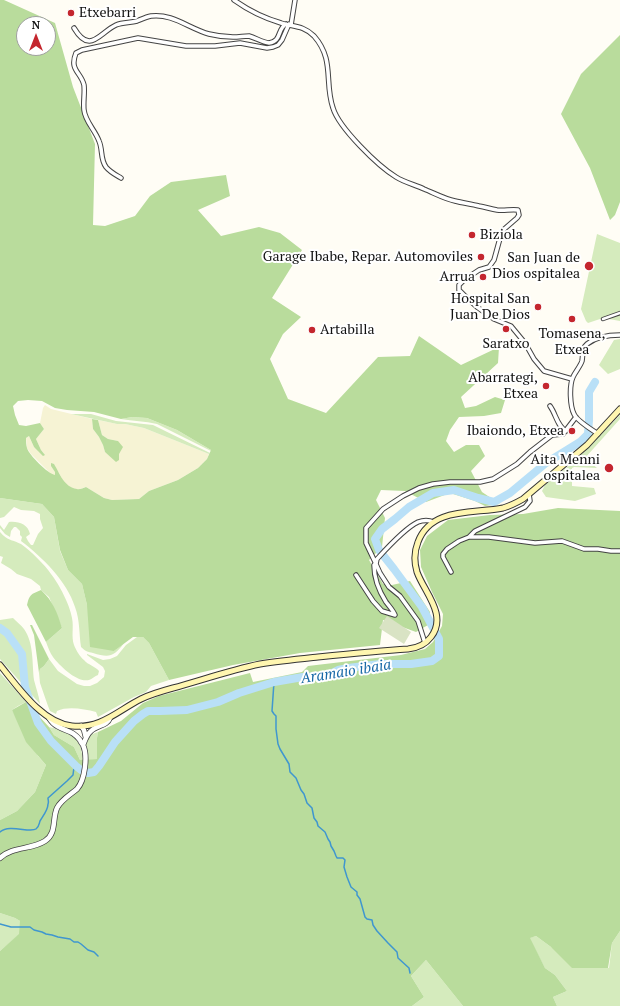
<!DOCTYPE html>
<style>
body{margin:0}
#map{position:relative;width:620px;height:1006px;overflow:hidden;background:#fffdf5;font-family:"PT Serif",serif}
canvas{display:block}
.north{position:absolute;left:16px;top:16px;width:40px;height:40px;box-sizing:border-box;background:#fff;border:1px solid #a0a0a0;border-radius:50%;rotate:0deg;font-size:11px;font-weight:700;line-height:16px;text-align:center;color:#111}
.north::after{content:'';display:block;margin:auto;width:14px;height:18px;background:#c4262e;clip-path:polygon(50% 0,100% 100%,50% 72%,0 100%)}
</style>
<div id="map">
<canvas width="620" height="1006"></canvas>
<div class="north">N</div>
</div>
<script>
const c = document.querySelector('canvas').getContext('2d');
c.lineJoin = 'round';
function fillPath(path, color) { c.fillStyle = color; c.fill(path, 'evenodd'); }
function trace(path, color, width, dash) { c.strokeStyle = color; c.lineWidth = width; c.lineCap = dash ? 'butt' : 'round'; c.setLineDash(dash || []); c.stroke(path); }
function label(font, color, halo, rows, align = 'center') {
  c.font = font + ' "PT Serif",serif'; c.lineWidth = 4; c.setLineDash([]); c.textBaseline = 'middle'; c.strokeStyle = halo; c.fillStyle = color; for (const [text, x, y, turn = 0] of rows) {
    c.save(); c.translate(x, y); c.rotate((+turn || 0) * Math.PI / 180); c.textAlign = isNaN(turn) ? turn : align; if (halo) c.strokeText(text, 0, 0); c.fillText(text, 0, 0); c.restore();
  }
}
fillPath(new Path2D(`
 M45,405L51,409L92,419L93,429L99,437L103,445L105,452L119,460L118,441L108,439L102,435L98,420L117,424H125L144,428L209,454L207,459L198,468L178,480L149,491L139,499L112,500L104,498L86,487L77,490L68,486L63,481L59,473L51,466L55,471V476L52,475L31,454L27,448L26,438L29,436L34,447L45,455L41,450L36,439L44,429L40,423L43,408Z`), '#f6f3d4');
fillPath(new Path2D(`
 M597,234L620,243V321L603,318L588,323L586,321L581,309Z
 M620,339V369L608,374L599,365L614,340Z
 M71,414H91L116,421L153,425L210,453L209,454L144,428L125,424H117Z
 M620,415V419L585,458L597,468L574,467L572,468V486L594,488L596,494L575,501L546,497L542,491L545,485L576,460Z
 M132,417L147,418L177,430L211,450V451L157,424C145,421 133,421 121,419Z
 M0,498L42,504L54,517L60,551L68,570L82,584L87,605L114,651L124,643C114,657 109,658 93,653C88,652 85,651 81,647C79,634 80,620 75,607C67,581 42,557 21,541L22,537L20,535V531L16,527H14L11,531L10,537L5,534L0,528V525L4,530L9,522C18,521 28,524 30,534L26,537L28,541L31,545H33L38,534L43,528L40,519V514L34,511L21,510L14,507L4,517L0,518Z
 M0,532C8,541 11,539 21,544C30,550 45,565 51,574C59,584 70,605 72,618C74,627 71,636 74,645C76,650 80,657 84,660C88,665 95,666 99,671L98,675C95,676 92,679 89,680C77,683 60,666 53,657C50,653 48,647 46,642L62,628L49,597L41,590L40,586L31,579L17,574L11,569L1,563L3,557L0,556Z
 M13,618C16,621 21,625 24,629C34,643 32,663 34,680C36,688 39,696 40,704L0,659V620Z
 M137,637H143L149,643L169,680L151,686L146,692L134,697L98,717L96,712C84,709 68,706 57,711L56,714L50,711L48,706L40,683L39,673L40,669L44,666L49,659L58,671L77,684L84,686H90L97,683L104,677L105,671L103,667L87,655V654L103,660L110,659L117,656L126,645Z
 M0,673L26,702L18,706L12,710L38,756L46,765L35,792L17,811L0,820Z
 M49,727C72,733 80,734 83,760H80L74,747L54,735Z
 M98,732L97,738V759L87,760C85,745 81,737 98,732Z
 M0,913L15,918L20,921V934L0,951Z
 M620,931V1006H557L553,997L567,991L555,975L545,968L529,938L536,936L551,947L609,968L612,943Z
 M426,960L463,1006H412L424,997L411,976Z`), '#d5ebbd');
fillPath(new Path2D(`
 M0,0H4L55,23L73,87L95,144L93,225L105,226L135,216L150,196L171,182L226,175L230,196L198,210L221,236L259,227L280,233L302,250L272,298L301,317L283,334L270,359L288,399L326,413L378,357L410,356L419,336L461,365L499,347L498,363L461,397L465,408L476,406L495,397L505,400L501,413L484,416L459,417L450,430L446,441L454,452L466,445H479L485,456L471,471L482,492L500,504L485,506L475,501L450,493L426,502L405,491L381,490L376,500L385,518L382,547L369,560L383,584L392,585L410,581L430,612L428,625L416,632L383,620L380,645L300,653L233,665L169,680L149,643L143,637H133L114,651L90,647L87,605L82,584L68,570L60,550L54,517L42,504L0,498ZM24,24H48V48H24ZM28,400L42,401L55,408L67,410L94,412L121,419L132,417L147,418L177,430L211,450L207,459L198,468L178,480L149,491L139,499L112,500L104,498L86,487C83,488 79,490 77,489C64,487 60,474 54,464L51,463V466L55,472V475C48,474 29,455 27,448C26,445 26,441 26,438L29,436L34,447L43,456L45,455L41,450L36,439L44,429L40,423L26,426L19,425L15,415L13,406L18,401Z
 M620,35V202L615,215L610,220L590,168L561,114L581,74Z
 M92,419L98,420L102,435L108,439L118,441L123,447L119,454V460L116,462L105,452L103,445L99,437L93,429Z
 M558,508L620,511V931L612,943L608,968H572L551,947L536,936L530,938L545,968L555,975L567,991L553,997L557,1006H463L426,960L411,976L424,997L412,1006H0V951L19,934L20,921L15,918L0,913V820L17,811L35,792L46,765L26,742L12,710L26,702L49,727L54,735L74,747L80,760L97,759V738L98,732L121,721L143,703L159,696L250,673L253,682L302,672L308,666L401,655L425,649L433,642L442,626L443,614L432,592L421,567L420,550L427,536L448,520L490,515L523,514Z
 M41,590C53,601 57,612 62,628L46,642L27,605C29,595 31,594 41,590Z
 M30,625H32L49,659L44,666L40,669L39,673L34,635Z`), '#b9dc9c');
fillPath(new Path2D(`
 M387,616L411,632L404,644L379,628Z`), '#d9e3c4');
trace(new Path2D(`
 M274,682L272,711L274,714L276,716V729L278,744L280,749L289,764L290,772L296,778L301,790L304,794L307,803L312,808L314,818L317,822L318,826L325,832L328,839L330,842L331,846L334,851L336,856L337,858H343L345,860L344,867L347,877L351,887L357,892V895L360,899L365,917L367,919L372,920L373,925L377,931L388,943L397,952L398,958L409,968L410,973
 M0,832C9,824 30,833 36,829C39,827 39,824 40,821C43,816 48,810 48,804C49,802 48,800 48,798L67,781L73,775L74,767L76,766
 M0,924L11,927H30L34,930L42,932L46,934L52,935L58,937L70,939L74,942H78L81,944L88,950L94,952L98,956`), '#3f96cf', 1.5);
trace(new Path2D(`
 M0,628L7,633L22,654L25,687L38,723L51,741L76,766L81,770L88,773L94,772L99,766L115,742L134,721L143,714L148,711H160L187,710L218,702L239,693L274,682L303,677L326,676L338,670L348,668L380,664H411L432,661L439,656V639L422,607L394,569L379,550L375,539L382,529L395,519L409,507L433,493L454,490L478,498L494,502L510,493L546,463L580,442L588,434L589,420V392L595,382`), '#b9e0f7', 8);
const pedestrian = new Path2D(`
 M603,319L620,313`);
const minor = new Path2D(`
 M234,0C248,10 264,18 281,23C293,27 303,25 314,36C335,60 324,82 333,108C339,128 378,166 396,177C404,182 415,185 424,189C434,193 445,199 455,201C463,203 471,204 479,206C485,207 491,209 497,210C504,211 511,209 518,210L519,215L517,218L502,231L494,260L489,267L479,270L464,280L459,285V290L468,299L477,307L494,319L511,326L525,343L534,359L544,371L572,379
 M291,25L295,0
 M74,28C90,55 99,33 116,25C123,22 130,23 137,21C142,19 146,17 151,16C172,13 190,29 209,34C217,36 226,37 233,37C239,37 244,36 249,36C256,38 262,42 269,43C282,41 277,29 286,24
 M121,178C116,175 110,172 106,167C100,159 103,150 99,141C95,130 85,121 84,110C83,102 85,93 84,85C81,72 69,70 76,53L82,50L138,38L186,46H215L240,43L267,48L273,47L278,45L282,40L289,24
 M550,406C556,414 557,426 566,431
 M598,434C591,429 577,421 574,414C570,406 569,386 573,377C575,372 580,367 582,361C583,355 582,348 587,344C596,337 609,335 620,335
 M469,537L475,531L525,507L530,501L529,494
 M451,572L443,557V554L447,549L459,541L469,537H489L535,543L562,541L584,549H598L611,551H620
 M356,575L373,601L382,611L395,615C393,610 389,606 386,602C379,591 374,577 374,565L375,564H376L366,543V528L383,509L403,496L419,488L433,484L450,482H480L493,479L517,464L530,452L552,435L563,434L576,417
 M425,643L418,621L400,596L389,587L380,573L376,564L377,559C387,548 405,528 418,522C423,520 429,520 434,522`);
const tertiary = new Path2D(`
 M81,726L84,730L86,738
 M83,745C85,740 87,734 91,731C97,725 107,726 110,718
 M0,858C13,846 31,850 45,841C57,833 52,819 57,808C61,800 70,795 77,789C85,780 88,756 83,745C83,745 80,741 80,740C72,730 67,732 57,726C53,724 51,721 49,718`);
const secondary = new Path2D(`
 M0,665C18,687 42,723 72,726C101,729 117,711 141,699C151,694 162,691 173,688C202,680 231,670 260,664C279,661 299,659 318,657C348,654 378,651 408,649C418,648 425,645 431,637C448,615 424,592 417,572C414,562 414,552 418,542C431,507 473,514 503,508C510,506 516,503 523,499L587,445L620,409`);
trace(pedestrian, '#444', 4.5);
trace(minor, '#444', 5.5);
trace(tertiary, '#444', 6);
trace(secondary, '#333', 7);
trace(pedestrian, '#fff', 2.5);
trace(minor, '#fff', 3.5);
trace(tertiary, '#fff', 4.5);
trace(secondary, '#fff6b0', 5);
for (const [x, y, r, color] of [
 [71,13,4,"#c4262e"],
 [472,235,4,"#c4262e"],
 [481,257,4,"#c4262e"],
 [589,266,5,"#c4262e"],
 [483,277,4,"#c4262e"],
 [538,307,4,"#c4262e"],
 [572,319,4,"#c4262e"],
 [506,329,4,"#c4262e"],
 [312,330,4,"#c4262e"],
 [546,386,4,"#c4262e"],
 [572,431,4,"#c4262e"],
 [609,468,5,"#c4262e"]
]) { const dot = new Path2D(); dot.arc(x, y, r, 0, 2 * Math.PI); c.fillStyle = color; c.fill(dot); trace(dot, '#fff', 1.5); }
label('14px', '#111', '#fff', [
 ["Etxebarri",79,13,"left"],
 ["Biziola",480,235,"left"],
 ["Garage Ibabe, Repar. Automoviles",473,257],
 ["San Juan de",580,258],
 ["Dios ospitalea",580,274],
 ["Arrua",475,277],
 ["Hospital San",530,299],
 ["Juan De Dios",530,315],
 ["Artabilla",320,330,"left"],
 ["Tomasena,",572,334,"center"],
 ["Etxea",572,350,"center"],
 ["Saratxo",506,344,"center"],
 ["Abarrategi,",538,378],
 ["Etxea",538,394],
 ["Ibaiondo, Etxea",564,431],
 ["Aita Menni",600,460],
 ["ospitalea",600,476]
], 'right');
label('italic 15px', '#1768a6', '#fff', [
 ["Aramaio ibaia",346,672,-9]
]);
</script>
